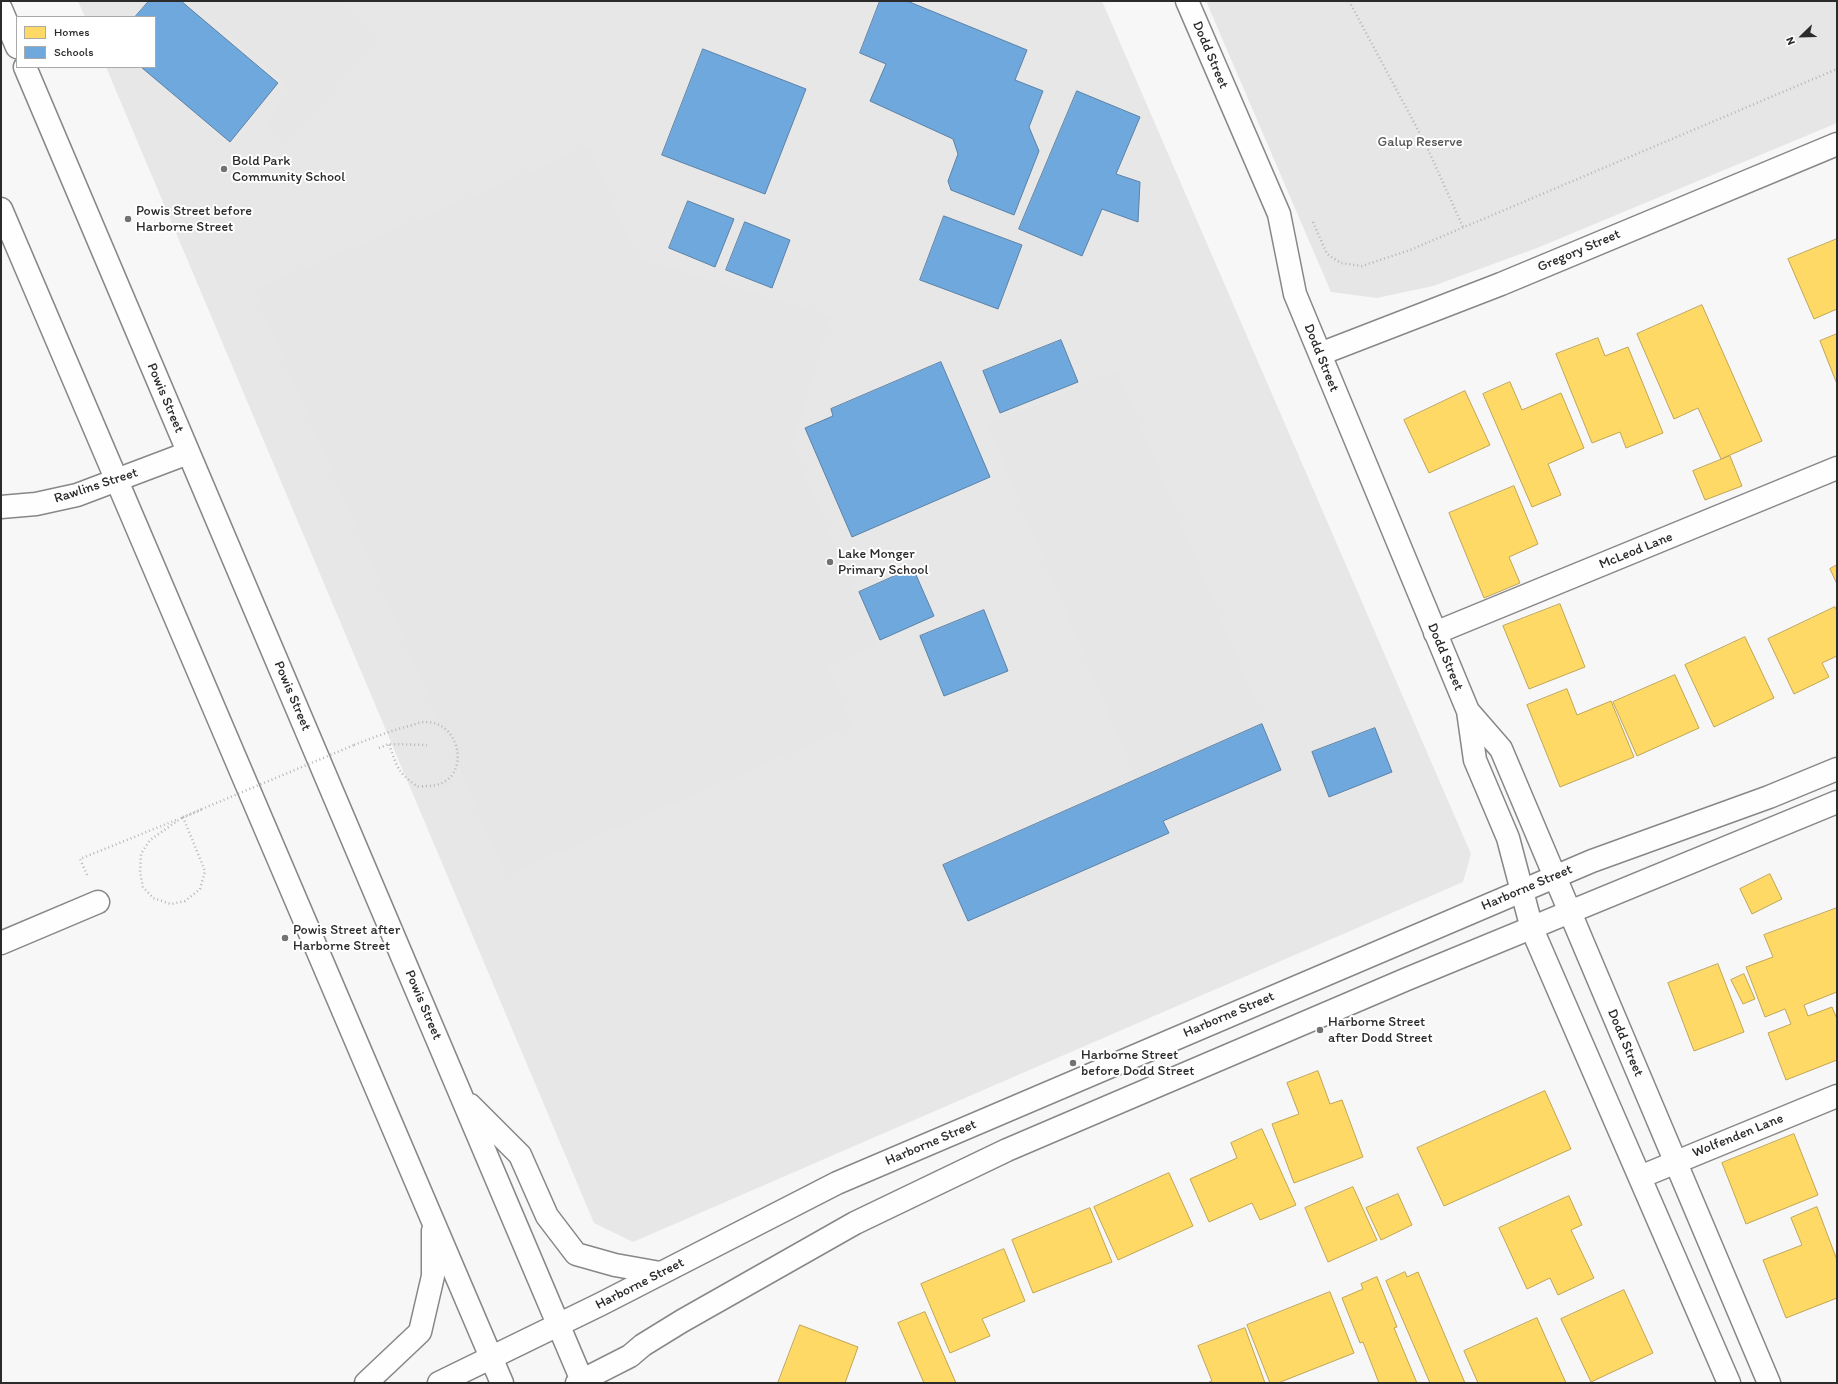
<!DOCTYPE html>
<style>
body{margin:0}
#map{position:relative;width:1838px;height:1384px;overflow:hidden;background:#f7f7f7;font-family:Itim,sans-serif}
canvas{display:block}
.frame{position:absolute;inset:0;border:2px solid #2b2b2b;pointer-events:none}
.legend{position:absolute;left:16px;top:16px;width:140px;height:52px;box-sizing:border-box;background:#fff;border:1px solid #aaa;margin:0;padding:5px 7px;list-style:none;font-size:12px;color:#2b2b2b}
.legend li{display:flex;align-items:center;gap:8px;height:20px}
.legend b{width:20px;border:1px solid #aaa}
.north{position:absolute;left:1782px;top:16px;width:40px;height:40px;-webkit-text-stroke:3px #fff;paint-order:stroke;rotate:247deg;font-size:11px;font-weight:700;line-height:16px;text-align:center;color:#2b2b2b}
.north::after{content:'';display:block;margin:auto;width:14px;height:18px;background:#2b2b2b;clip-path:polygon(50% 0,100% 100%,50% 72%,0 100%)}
</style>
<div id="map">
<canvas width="1838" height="1384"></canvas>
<div class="frame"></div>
<ul class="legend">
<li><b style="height:11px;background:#ffd966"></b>Homes</li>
<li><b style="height:11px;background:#6fa8dc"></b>Schools</li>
</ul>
<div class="north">N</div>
</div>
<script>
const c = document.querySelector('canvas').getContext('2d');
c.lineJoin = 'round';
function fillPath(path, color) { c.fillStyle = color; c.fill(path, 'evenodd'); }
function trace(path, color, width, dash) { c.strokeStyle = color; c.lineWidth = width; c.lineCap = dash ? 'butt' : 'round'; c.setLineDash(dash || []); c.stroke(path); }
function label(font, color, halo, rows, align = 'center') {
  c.font = font + ' Itim,sans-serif'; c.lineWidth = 4; c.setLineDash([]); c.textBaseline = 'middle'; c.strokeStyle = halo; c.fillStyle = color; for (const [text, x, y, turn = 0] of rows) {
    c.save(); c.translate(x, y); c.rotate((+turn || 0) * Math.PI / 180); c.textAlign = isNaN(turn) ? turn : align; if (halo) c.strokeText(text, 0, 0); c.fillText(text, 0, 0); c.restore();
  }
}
fillPath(new Path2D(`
 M78,1H1102L1471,854L1463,882L633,1242L594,1223L106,67H155V17H85Z`), '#e7e7e7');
fillPath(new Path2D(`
 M190,1H343L375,39L283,144L268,125L288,91L283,81Z
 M1206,1H1837V123L1537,248L1433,286L1377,298L1331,292Z
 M588,147L636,258L830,316L792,446L877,644L827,666L853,726L506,875L255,290Z
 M1117,371L1267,731L1139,784L988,425Z`), '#e6e6e6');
const homes = new Path2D(`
 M1837,239V309L1814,319L1788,259Z
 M1702,305L1762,441L1721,459L1698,408L1674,419L1637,334Z
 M1837,334V384L1820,341Z
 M1598,338L1605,356L1628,347L1663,433L1626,448L1620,432L1592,443L1556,354Z
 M1510,382L1522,410L1561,393L1584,448L1548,464L1561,495L1532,507L1483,394Z
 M1465,391L1490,445L1429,473L1404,420Z
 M1730,456L1742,486L1705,500L1693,471Z
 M1514,486L1538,544L1509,557L1520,583L1484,598L1449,513Z
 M1837,565V584L1830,569Z
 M1560,604L1585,667L1529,689L1503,626Z
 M1835,607L1837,611V656L1822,663L1829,677L1794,694L1768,639Z
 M1745,637L1774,698L1714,727L1685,665Z
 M1675,675L1699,728L1637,756L1613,702Z
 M1567,689L1577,715L1611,701L1634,757L1560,787L1527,705Z
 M1770,874L1782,899L1752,914L1740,889Z
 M1837,908V992L1804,1005L1808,1016L1832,1007L1837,1019V1060L1786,1080L1768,1033L1791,1024L1785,1009L1765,1017L1746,967L1773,957L1764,935Z
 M1718,964L1744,1032L1694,1051L1668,983Z
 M1744,974L1755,999L1743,1004L1731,980Z
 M1318,1071L1330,1104L1342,1100L1363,1157L1294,1183L1272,1124L1299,1114L1287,1083Z
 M1545,1091L1571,1149L1444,1206L1417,1148Z
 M1262,1129L1296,1205L1260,1220L1252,1203L1209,1222L1190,1179L1237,1158L1231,1143Z
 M1794,1134L1818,1195L1746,1224L1722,1163Z
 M1169,1173L1193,1226L1118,1260L1094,1207Z
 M1353,1187L1377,1240L1328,1262L1305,1208Z
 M1398,1194L1412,1225L1381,1240L1366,1208Z
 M1569,1196L1582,1225L1571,1230L1594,1278L1558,1295L1550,1278L1527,1289L1499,1228Z
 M1817,1207L1837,1260V1298L1786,1318L1763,1260L1802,1245L1791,1218Z
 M1090,1208L1112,1262L1033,1293L1012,1240Z
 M1004,1249L1025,1301L982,1319L990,1336L950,1353L921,1284Z
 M1405,1272L1407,1277L1418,1272L1465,1383H1430L1386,1281Z
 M1377,1277L1397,1327L1394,1328L1417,1383H1379L1363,1342L1360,1343L1342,1298L1363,1289L1361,1284Z
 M1624,1290L1653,1353L1591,1382L1561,1319Z
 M1330,1292L1354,1353L1278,1383H1270L1247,1325Z
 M925,1312L956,1383H924L898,1323Z
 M1537,1318L1566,1383H1478L1464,1351Z
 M800,1325L858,1347L845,1383H778Z
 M1245,1328L1265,1383H1207L1212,1381L1198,1346Z`);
fillPath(homes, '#ffd966');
trace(homes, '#bfa554', 1);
const schools = new Path2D(`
 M149,1H181L278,83L230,142L141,67H155V17H135Z
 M880,1H907L1027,50L1015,80L1043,91L1029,127L1039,151L1014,215L951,190L948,181L958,154L953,139L870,101L886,64L860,53Z
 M703,49L806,89L765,194L662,155Z
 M1077,91L1140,117L1116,174L1140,182L1138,222L1102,209L1082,256L1019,229Z
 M688,201L734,219L715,267L669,248Z
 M944,216L1022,245L998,309L920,280Z
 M745,222L790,240L772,288L726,270Z
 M1061,340L1078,382L1000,413L983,371Z
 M941,362L990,477L852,537L805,428L833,416L831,409Z
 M913,568L934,616L880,640L859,592Z
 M984,610L1008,671L944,696L920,636Z
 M1262,724L1281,770L1163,821L1169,833L968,921L943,865Z
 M1375,728L1392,772L1329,797L1312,752Z`);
fillPath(schools, '#6fa8dc');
trace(schools, '#5b82a7', 1);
const minor = new Path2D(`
 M1187,1L1279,214L1295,294L1468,711L1475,760L1508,838L1532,929L1729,1383
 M1320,354L1501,284L1837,144
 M1,507L36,504L77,495L188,453
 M1435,633L1837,468
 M1468,711L1501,749L1769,1383
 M1,943L98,902
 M1640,1177L1837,1096`);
const major = new Path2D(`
 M1,9L17,47
 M25,67L583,1383
 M1,209L502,1383
 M470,1105L520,1155L547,1216L576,1254L615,1265L660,1273
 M366,1383L420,1332L433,1276V1231
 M439,1383L601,1304L837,1183L1592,861L1769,797L1837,769
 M577,1383L630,1356L643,1345L682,1321L855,1223L1007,1150L1407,979L1837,802`);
trace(minor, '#878787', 25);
trace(major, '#878787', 25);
trace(new Path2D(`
 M1349,1L1426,145L1463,227
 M1313,222L1327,254L1341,263L1362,266L1410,250L1837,69
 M354,745C372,738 390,731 409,726C414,725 419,722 424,722C464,720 473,787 426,786C424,786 419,787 417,786C413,784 404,776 401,772C395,764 392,752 389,744
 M379,748L389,744L427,745
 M183,817L205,871L200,889L185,901L171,904L153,898L143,887L140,872L141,854L150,840Z
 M182,818L203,809
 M87,875L80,859L176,820`), '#b6b6b6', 2.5, [1, 3]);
trace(minor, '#fefefe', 22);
trace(major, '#fefefe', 22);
trace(new Path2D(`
 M183,817L354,745`), '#b6b6b6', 2.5, [1, 3]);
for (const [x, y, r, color] of [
 [224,169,4,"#727272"],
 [128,219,4,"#727272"],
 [830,562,4,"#727272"],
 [285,938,4,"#727272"],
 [1320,1030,4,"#727272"],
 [1073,1063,4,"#727272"]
]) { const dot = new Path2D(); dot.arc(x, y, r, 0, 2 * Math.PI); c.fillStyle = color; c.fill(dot); trace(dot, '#fff', 1.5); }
label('14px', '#2b2b2b', '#fff', [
 ["Dodd Street",1210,55,67],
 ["Gregory Street",1579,251,-23],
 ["Dodd Street",1321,358,68],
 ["Powis Street",165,398,67],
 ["Rawlins Street",96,486,-18],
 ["McLeod Lane",1636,551,-22],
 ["Dodd Street",1445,657,67],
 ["Powis Street",292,696,67],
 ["Harborne Street",1527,888,-23],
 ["Powis Street",423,1005,67],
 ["Harborne Street",1229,1015,-23],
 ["Dodd Street",1625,1043,67],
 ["Wolfenden Lane",1738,1136,-22],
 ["Harborne Street",931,1143,-23],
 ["Harborne Street",640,1284,-27]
]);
label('14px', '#565656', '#fff', [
 ["Galup Reserve",1420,142]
]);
label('14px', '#2b2b2b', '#fff', [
 ["Bold Park",232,161],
 ["Community School",232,177],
 ["Powis Street before",136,211],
 ["Harborne Street",136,227],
 ["Lake Monger",838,554],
 ["Primary School",838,570],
 ["Powis Street after",293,930],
 ["Harborne Street",293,946],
 ["Harborne Street",1328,1022],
 ["after Dodd Street",1328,1038],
 ["Harborne Street",1081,1055],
 ["before Dodd Street",1081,1071]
], 'left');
</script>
